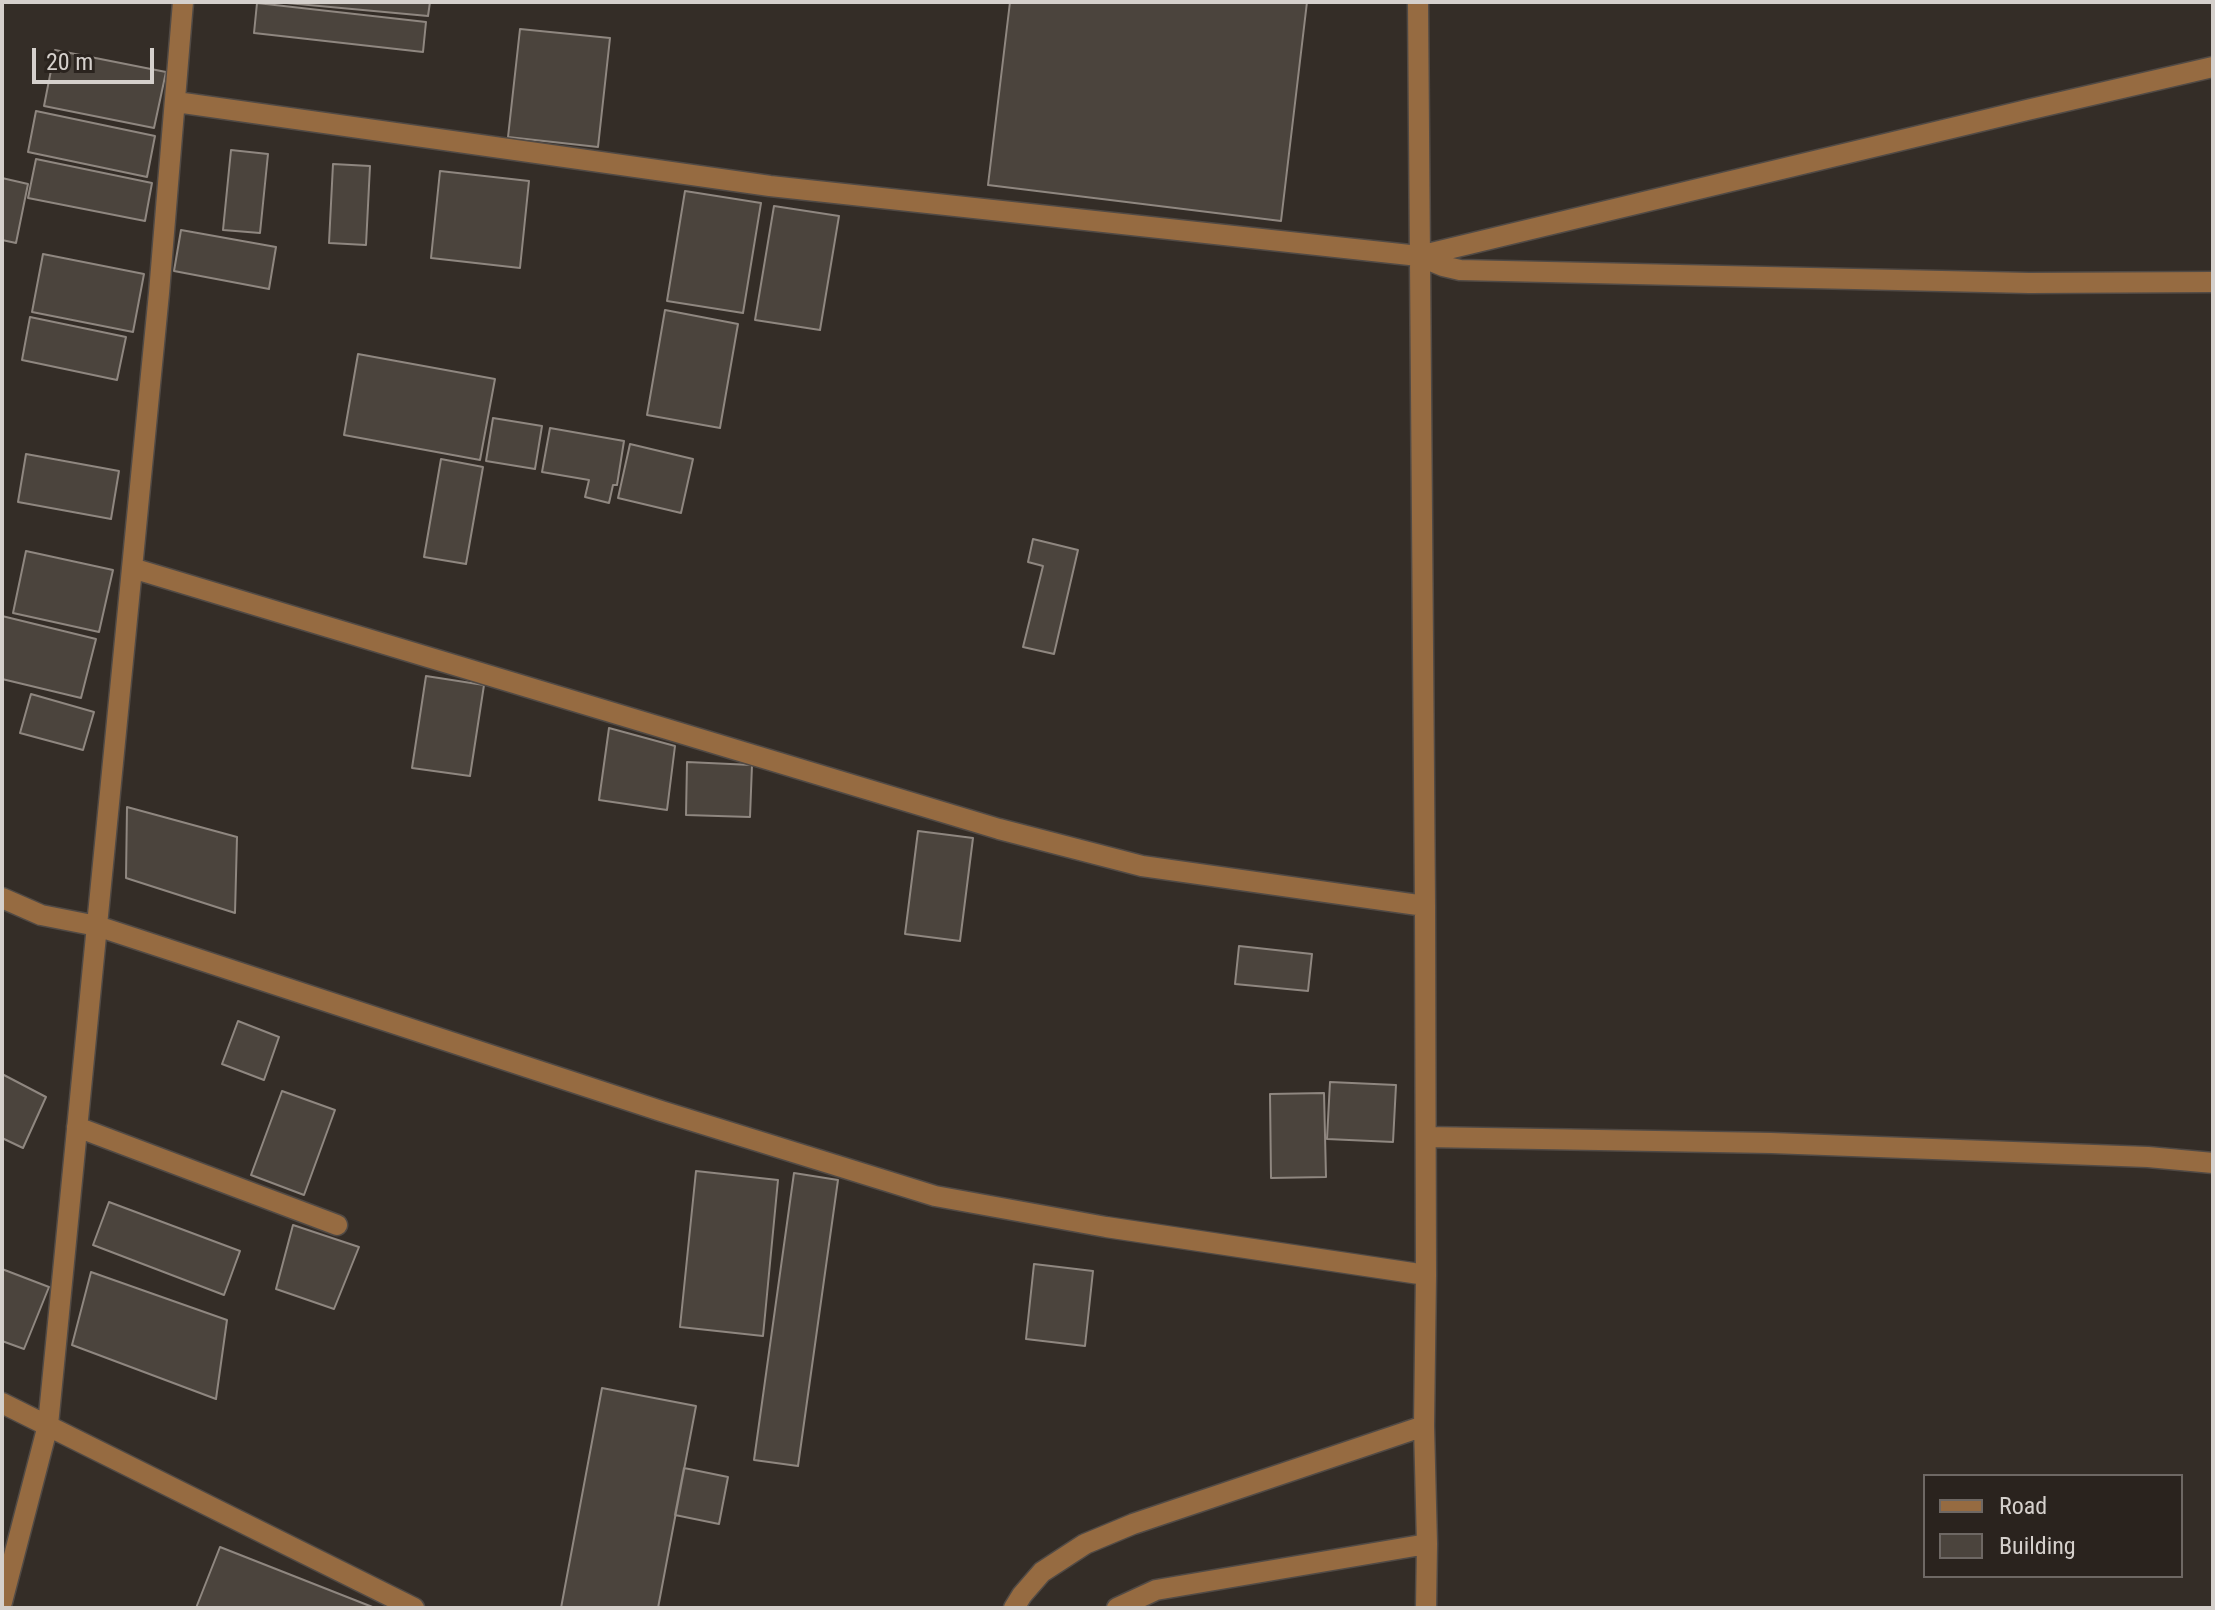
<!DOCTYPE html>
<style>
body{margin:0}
#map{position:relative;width:2215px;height:1610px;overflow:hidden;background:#342d27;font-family:"Roboto Condensed",sans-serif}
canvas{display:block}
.frame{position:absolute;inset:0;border:4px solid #d5d0cc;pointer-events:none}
.legend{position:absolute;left:1923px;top:1474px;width:260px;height:104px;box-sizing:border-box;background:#2a231e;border:2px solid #6e6864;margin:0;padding:10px 14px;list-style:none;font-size:24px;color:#d5d0cc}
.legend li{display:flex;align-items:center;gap:16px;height:40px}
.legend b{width:40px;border:2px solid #6e6864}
.scale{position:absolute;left:32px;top:48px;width:122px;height:36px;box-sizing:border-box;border:4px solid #d5d0cc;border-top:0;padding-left:10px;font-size:24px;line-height:28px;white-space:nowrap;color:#d5d0cc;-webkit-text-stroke:6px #2a231e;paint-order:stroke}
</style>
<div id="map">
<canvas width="2215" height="1610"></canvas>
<div class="frame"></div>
<ul class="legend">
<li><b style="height:10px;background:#966b41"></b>Road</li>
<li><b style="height:22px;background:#4b443d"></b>Building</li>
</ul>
<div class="scale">20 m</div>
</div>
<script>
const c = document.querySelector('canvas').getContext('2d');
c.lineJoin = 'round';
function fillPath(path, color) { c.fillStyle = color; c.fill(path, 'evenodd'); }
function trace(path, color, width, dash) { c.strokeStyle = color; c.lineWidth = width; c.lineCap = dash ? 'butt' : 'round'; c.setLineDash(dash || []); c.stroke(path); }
const building = new Path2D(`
 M276,2H430L428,16Z
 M1010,2H1307L1281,221L988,185Z
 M257,3L426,22L423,52L254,33Z
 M520,29L610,38L598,147L508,137Z
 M55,50L166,72L154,128L44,106Z
 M36,111L155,136L147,177L28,152Z
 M231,150L268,154L260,233L223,230Z
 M36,159L152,183L145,221L28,198Z
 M333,164L370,166L366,245L329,243Z
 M440,171L529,181L520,268L431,258Z
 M2,178L28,184L16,243L2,240Z
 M685,191L761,203L743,313L667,301Z
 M774,206L839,216L820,330L755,320Z
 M181,230L276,247L269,289L174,271Z
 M43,254L144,274L133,332L32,312Z
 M665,310L738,324L720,428L647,415Z
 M30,317L126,337L117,380L22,360Z
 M358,354L495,379L480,460L344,435Z
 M493,418L542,426L535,469L486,461Z
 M550,428L624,441L617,485H613L609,503L585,497L589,480L542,472Z
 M630,444L693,459L681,513L618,498Z
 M26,454L119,471L111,519L18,502Z
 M441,459L483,467L466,564L424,557Z
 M1033,539L1078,550L1054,654L1023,647L1043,566L1028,562Z
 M26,551L113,570L99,632L13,613Z
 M2,616L96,639L81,698L2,679Z
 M426,676L484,685L470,776L412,768Z
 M31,694L94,712L83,750L20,733Z
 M609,728L675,746L667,810L599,800Z
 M687,762L752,765L750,817L686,815Z
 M127,807L237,837L235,913L126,878Z
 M918,831L973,838L960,941L905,934Z
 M1239,946L1312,954L1308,991L1235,984Z
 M238,1021L279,1037L264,1080L222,1064Z
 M2,1074L46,1097L23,1148L2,1138Z
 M1330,1082L1396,1085L1393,1142L1327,1139Z
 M282,1091L335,1110L304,1195L251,1175Z
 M1324,1093L1326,1177L1271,1178L1270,1094Z
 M696,1171L778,1180L763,1336L680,1327Z
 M794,1173L838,1180L798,1466L754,1460Z
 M109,1202L240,1251L224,1295L93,1245Z
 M293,1225L359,1247L334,1309L276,1289Z
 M1034,1264L1093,1271L1085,1346L1026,1339Z
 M2,1269L49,1287L24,1349L2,1341Z
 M91,1272L227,1320L216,1399L72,1345Z
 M602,1388L696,1406L658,1608H561Z
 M684,1468L728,1477L719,1524L675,1515Z
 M220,1547L375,1608H196Z`);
fillPath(building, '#4b443d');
trace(building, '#8f8780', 2);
const minor = new Path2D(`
 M1418,2L1425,906L1426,1275L1424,1426L1427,1544L1426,1608
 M176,102L770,186L1419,256L1443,266L1460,270L2029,283L2213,282
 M1419,256L2027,110L2213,67
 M132,568L999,829L1142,866L1425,906
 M2,898L41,915L97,926L661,1111L935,1196L1106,1227L1426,1275
 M77,1127L337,1225
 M1426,1137L1771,1143L2148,1157L2213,1163
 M2,1403L414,1608
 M2,1602L48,1425L159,293L183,2
 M1014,1608L1022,1595L1042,1572L1085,1544L1133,1524L1424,1426
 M1117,1608L1156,1590L1427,1544`);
trace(minor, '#514a45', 23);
trace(minor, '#966b41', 20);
</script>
